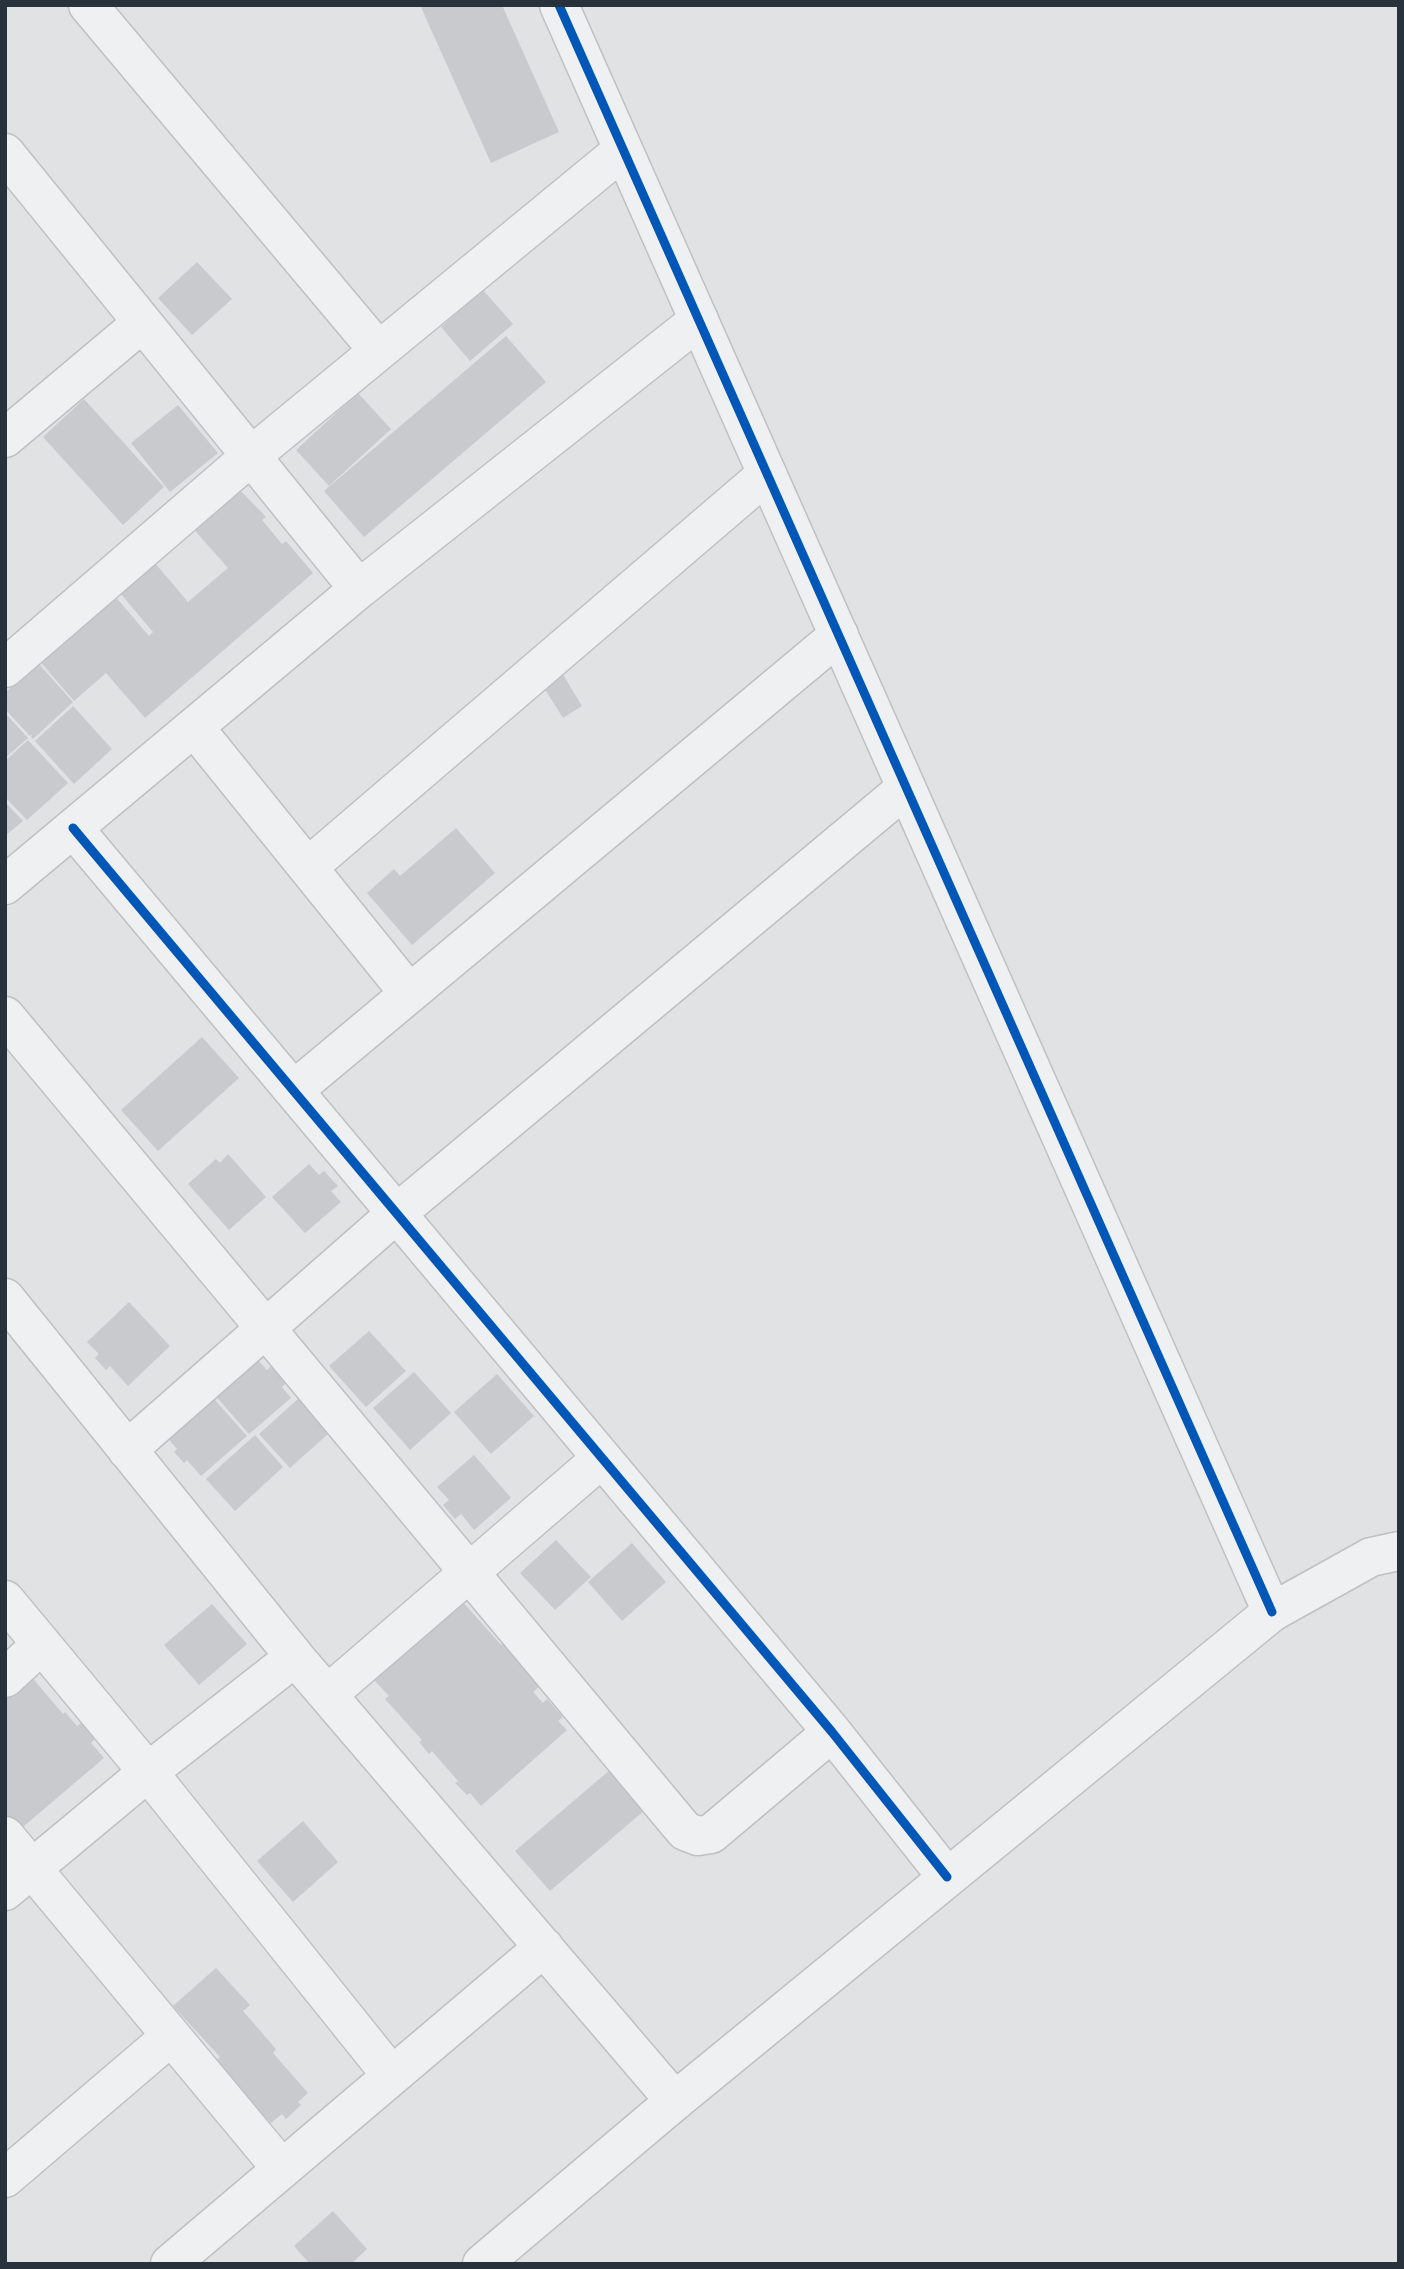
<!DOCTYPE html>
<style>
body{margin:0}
#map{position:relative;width:1404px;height:2269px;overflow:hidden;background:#e0e2e4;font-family:Overpass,sans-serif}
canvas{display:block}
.frame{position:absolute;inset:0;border:7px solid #28323c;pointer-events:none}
</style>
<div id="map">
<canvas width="1404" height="2269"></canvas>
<div class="frame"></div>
</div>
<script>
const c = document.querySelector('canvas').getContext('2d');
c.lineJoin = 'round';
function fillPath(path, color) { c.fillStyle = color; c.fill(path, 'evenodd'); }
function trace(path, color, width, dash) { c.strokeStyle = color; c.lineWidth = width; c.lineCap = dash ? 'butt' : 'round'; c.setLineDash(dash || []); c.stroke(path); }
fillPath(new Path2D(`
 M420,5H502L559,132L491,163Z
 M197,262L232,299L192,335L158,298Z
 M483,290L513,324L470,361L441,327Z
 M506,336L546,382L364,537L324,491Z
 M358,393L391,429L329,486L296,450Z
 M84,399L164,487L123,525L43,437Z
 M178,405L218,453L170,492L131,443Z
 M236,486L266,517L262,520L282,544L286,541L313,573L145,718L106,673L74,701L38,659L114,595L149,636L153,632L120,593L155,563L188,602L228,568L190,525Z
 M38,663L73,702L33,739L31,737L33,734L30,736L5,709V693Z
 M559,668L582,706L563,718L539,680Z
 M73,706L112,749L74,784L35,741Z
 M5,713L28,738L5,758Z
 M28,740L68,783L27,820L5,797V761Z
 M5,802L23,821L5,836Z
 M456,828L495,873L412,945L367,893L394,869L400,876Z
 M202,1037L239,1078L158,1151L121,1110Z
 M228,1154L266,1197L229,1230L188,1184L216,1159L220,1163Z
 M309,1164L319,1175L324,1171L338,1186L331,1191L341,1202L305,1233L272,1197Z
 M129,1302L170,1346L128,1386L110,1366L106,1370L95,1358L99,1354L87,1342Z
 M369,1331L406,1371L366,1407L329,1366Z
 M255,1357L267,1370L271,1366L286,1383L282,1387L291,1398L249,1434L213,1393Z
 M414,1372L451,1413L410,1450L373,1408Z
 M497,1374L534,1416L491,1454L454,1412Z
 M207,1391L247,1436L201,1476L187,1460L184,1463L174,1452L177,1449L162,1431Z
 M298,1399L305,1407L308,1404L329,1433L290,1468L259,1434Z
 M255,1435L283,1467L235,1511L206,1479Z
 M474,1455L511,1498L474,1530L461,1514L455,1519L443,1505L449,1500L437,1487Z
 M556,1540L591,1577L555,1610L520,1573Z
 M632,1543L666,1582L622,1621L588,1582Z
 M462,1601L501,1645L506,1642L543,1683L533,1692L543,1703L547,1699L563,1717L558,1721L567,1730L481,1806L470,1793L467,1795L455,1783L458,1781L432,1751L429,1754L419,1742L422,1740L385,1699L389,1696L373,1679Z
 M212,1604L247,1644L199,1685L164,1645Z
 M29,1674L63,1714L65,1712L77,1726L81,1723L95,1739L91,1743L104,1758L17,1832L5,1819V1694Z
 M611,1769L645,1810L550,1891L515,1851Z
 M303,1821L338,1862L293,1902L257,1861Z
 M216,1968L250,2005L243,2011L276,2049L273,2053L308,2093L298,2102L301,2105L286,2119L282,2114L271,2123L258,2110L256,2112L215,2061L220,2057L173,2006Z
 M333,2211L367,2249L351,2264H310L294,2246Z`), '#c8cacd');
const minor = new Path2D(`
 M88,5L378,350
 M5,153L359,589
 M5,438L142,323
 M5,668L251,456L623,150
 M194,727L409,993
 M73,828L832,1732L947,1877
 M308,867L767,474
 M5,885L359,589L699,320
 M5,1016L685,1831L698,1836L711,1834L832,1732
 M294,1090L839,635
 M5,1298L295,1657L675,2101
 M127,1450L397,1213L906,788
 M5,1600L148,1772L392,2076
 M1272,1612L1371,1557L1399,1551
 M5,1678L42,1644
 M328,1694L602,1458
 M5,1836L282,2169
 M5,1891L148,1772L295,1657
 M5,2178L170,2037
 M170,2264L544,1947`);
const tertiary = new Path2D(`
 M482,2264L675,2101L1272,1612L559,5`);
trace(minor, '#bec0c2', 41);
trace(tertiary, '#bec0c2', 41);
trace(minor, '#eff0f1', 38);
trace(tertiary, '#eff0f1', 38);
trace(new Path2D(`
 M559,5L1272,1612
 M73,828L832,1732L947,1877`), '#0057b8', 9);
</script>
